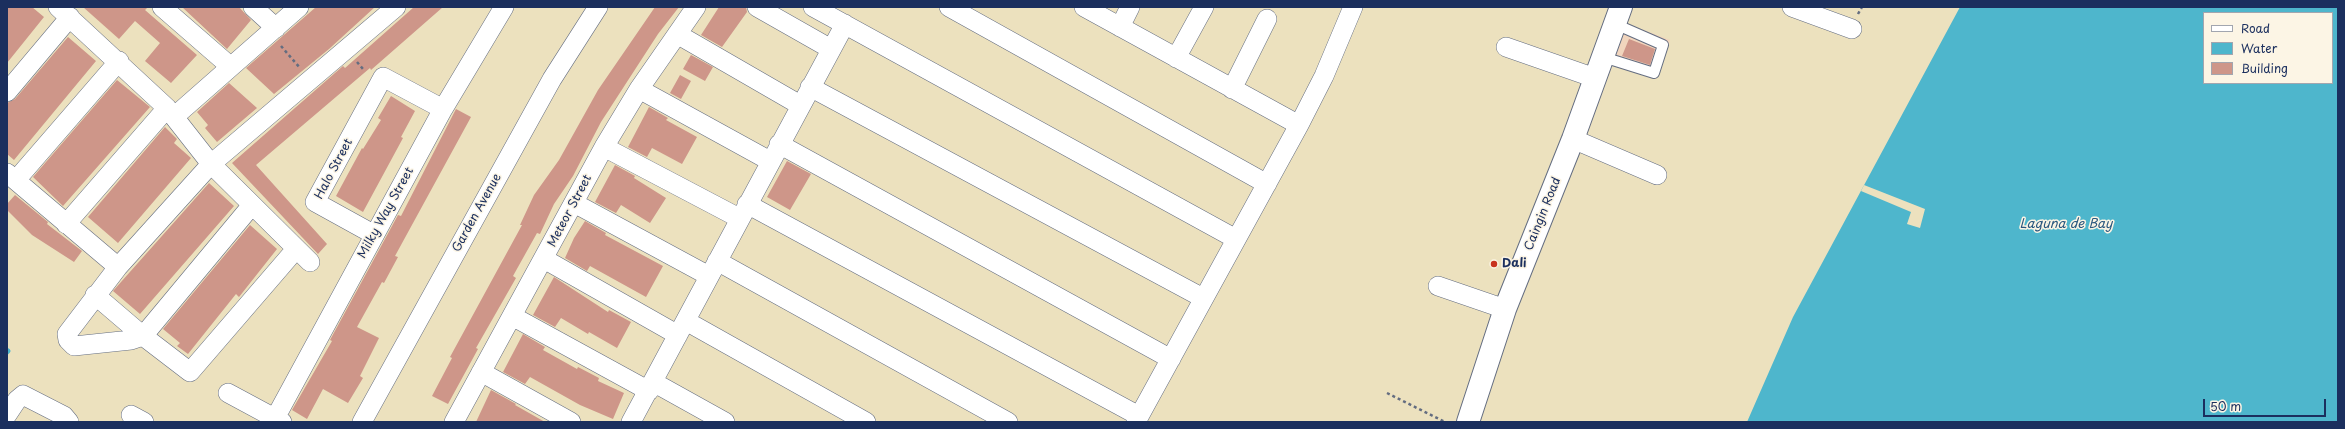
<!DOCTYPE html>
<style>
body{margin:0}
#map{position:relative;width:2345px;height:429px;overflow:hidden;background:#ece1be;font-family:"Playpen Sans",sans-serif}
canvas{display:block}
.frame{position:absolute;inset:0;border:8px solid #1b2f5e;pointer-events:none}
.legend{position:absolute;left:2203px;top:12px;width:130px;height:72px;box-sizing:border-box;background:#fcf5e5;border:1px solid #a2a6af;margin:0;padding:5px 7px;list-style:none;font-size:12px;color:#1b2f5e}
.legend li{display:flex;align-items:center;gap:8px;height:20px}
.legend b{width:20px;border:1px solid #a2a6af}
.scale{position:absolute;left:2203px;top:399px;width:123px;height:18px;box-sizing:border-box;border:2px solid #1b2f5e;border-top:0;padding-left:5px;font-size:12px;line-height:14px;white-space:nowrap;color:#1b2f5e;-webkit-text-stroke:3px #fcf5e5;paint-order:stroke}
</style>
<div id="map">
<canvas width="2345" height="429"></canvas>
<div class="frame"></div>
<ul class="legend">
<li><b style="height:5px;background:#fff"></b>Road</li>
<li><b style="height:11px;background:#4eb6cc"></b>Water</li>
<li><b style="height:11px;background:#ce9689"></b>Building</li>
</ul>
<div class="scale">50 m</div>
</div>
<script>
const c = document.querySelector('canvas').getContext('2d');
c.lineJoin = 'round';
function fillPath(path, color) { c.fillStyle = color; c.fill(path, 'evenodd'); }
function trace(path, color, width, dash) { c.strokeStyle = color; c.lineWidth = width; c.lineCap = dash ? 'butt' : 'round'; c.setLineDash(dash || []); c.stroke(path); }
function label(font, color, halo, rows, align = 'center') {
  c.font = font + ' "Playpen Sans",sans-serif'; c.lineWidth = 3; c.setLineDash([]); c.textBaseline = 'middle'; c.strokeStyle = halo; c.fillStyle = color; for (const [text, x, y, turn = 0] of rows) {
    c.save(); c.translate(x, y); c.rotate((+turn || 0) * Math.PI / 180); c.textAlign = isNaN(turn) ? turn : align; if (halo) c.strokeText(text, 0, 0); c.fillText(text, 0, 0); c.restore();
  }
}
fillPath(new Path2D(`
 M1623,22L1670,40L1656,79L1609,61Z`), '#f1d5bd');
fillPath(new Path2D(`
 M1960,7H2338V422H1747L1793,317ZM2204,13H2332V83H2204Z`), '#4eb6cc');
fillPath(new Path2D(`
 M1864,185L1925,209L1920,228L1907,224L1911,212L1861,191Z`), '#ece1be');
trace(new Path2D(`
 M7,352L8,351`), '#4eb6cc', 5);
fillPath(new Path2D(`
 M7,7H32L44,17L7,63Z
 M83,7H148L145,10L197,55L171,83L145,61L160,43L135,21L119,39Z
 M182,7H239L251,20L227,49Z
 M316,7H375L329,49L274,94L246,68Z
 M414,7H443L371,70L370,68L256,165L327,244L318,254L232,163L343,66L345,68Z
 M655,7H679L658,34L601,122L573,176L554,204L540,234L537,233L513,276L516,278L476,348L478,349L448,404L432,396L452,358L450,357L522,225H520L534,195L559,160L598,90Z
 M719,7H746L747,12L722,47L701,35Z
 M68,37L96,61L14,160L7,154V103L15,99Z
 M1629,39L1655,49L1650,65L1622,56Z
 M691,55L713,67L705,81L683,69Z
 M680,75L691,81L681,99L670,93Z
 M117,80L150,107L63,206L33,177Z
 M229,83L257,108L217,142L205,128L208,125L197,112Z
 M391,96L415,111L401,137L403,138L363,212L336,196L362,148L363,149L381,120L378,118Z
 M649,107L668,118L666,120L697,137L682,164L652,148L647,157L628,147Z
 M456,109L471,117L395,256L398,257L384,283L382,282L357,327L379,338L360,376L363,378L348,403L323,389L307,419L292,410L332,341L330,340L398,215L401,216Z
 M165,127L177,139L174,143L191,158L118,243L88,217Z
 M787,161L811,174L790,210L767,197Z
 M615,165L635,176L634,178L666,198L650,223L621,205L616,213L595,202Z
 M209,183L234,206L140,314L113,291Z
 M15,195L48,222L47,224L82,251L74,262L32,235L7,210V204Z
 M585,221L606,233L605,235L663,266L646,297L590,266L587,271L565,258L574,238Z
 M250,225L277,249L239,297L236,294L188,354L177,346L180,343L163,329Z
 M554,277L608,312L609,310L631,322L617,348L589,332L588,334L561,318L555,327L533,315Z
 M523,334L545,347L543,350L577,369L578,367L599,378L598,381L624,393L613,419L580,405L530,377L525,384L503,372Z
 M491,390L516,404L515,405L545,422H476Z`), '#ce9689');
const lane = new Path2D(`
 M1603,57L1654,73L1663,45L1615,24`);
const street = new Path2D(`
 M58,7L167,108L211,164L310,262
 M162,7L231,67
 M253,7L276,28
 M757,7L831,49
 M813,7L1236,239
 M949,7L1267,184
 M1084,7L1299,125
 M1792,7L1852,29
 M1120,27L1130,7
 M677,34L800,105
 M1506,47L1595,78
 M1176,58L1204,7
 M810,87L1203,298
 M639,89L770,161
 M1232,89L1267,19
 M7,92L70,17
 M175,116L299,7
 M1573,139L1657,175
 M779,144L1171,359
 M604,147L739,218
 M7,173L118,267
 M16,180L119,61
 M574,203L709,276
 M747,204L1139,416
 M66,224L167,108
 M373,234L315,202L383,77L443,109
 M296,249L190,372L143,336L131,340L74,346L68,340L67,334L118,267L211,164L396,7
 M544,259L678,335
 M717,261L1008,422
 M1438,286L1505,309
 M95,295L143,336L252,205
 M512,316L649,391
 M686,321L866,422
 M481,372L571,422
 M653,382L725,422
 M228,393L282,422
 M7,415L17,400L23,395L64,416L69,422
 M131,415L144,422
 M273,422L443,109L504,7
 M362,422L552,79L598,7
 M454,422L604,147L639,89L696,7
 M631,422L845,24
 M1136,422L1299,125L1324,76L1353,7`);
const secondary = new Path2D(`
 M1468,422L1505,309L1573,139L1621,7`);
trace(lane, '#646d80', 12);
trace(street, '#646d80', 20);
trace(secondary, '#646d80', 24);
trace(new Path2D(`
 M1858,14L1862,7
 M281,46L300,68
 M357,62L363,69
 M1387,393L1445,422`), '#646d80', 2.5, [3, 3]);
trace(lane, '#fff', 10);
trace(street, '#fff', 19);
trace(secondary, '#fff', 22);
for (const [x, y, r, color] of [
 [1494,264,4,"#c8321e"]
]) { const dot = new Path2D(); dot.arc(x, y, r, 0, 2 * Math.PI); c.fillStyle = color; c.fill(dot); trace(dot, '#fcf5e5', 1.5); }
label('12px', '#1b2f5e', '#fcf5e5', [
 ["Halo Street",334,169,-62],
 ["Meteor Street",570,211,-62],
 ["Milky Way Street",386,213,-61],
 ["Garden Avenue",477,213,-61],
 ["Caingin Road",1543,214,-68]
]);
label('bold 12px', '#1b2f5e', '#fcf5e5', [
 ["Dali",1502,264]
], 'left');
label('italic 13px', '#2a587f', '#fcf5e5', [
 ["Laguna de Bay",2066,224]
]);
</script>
